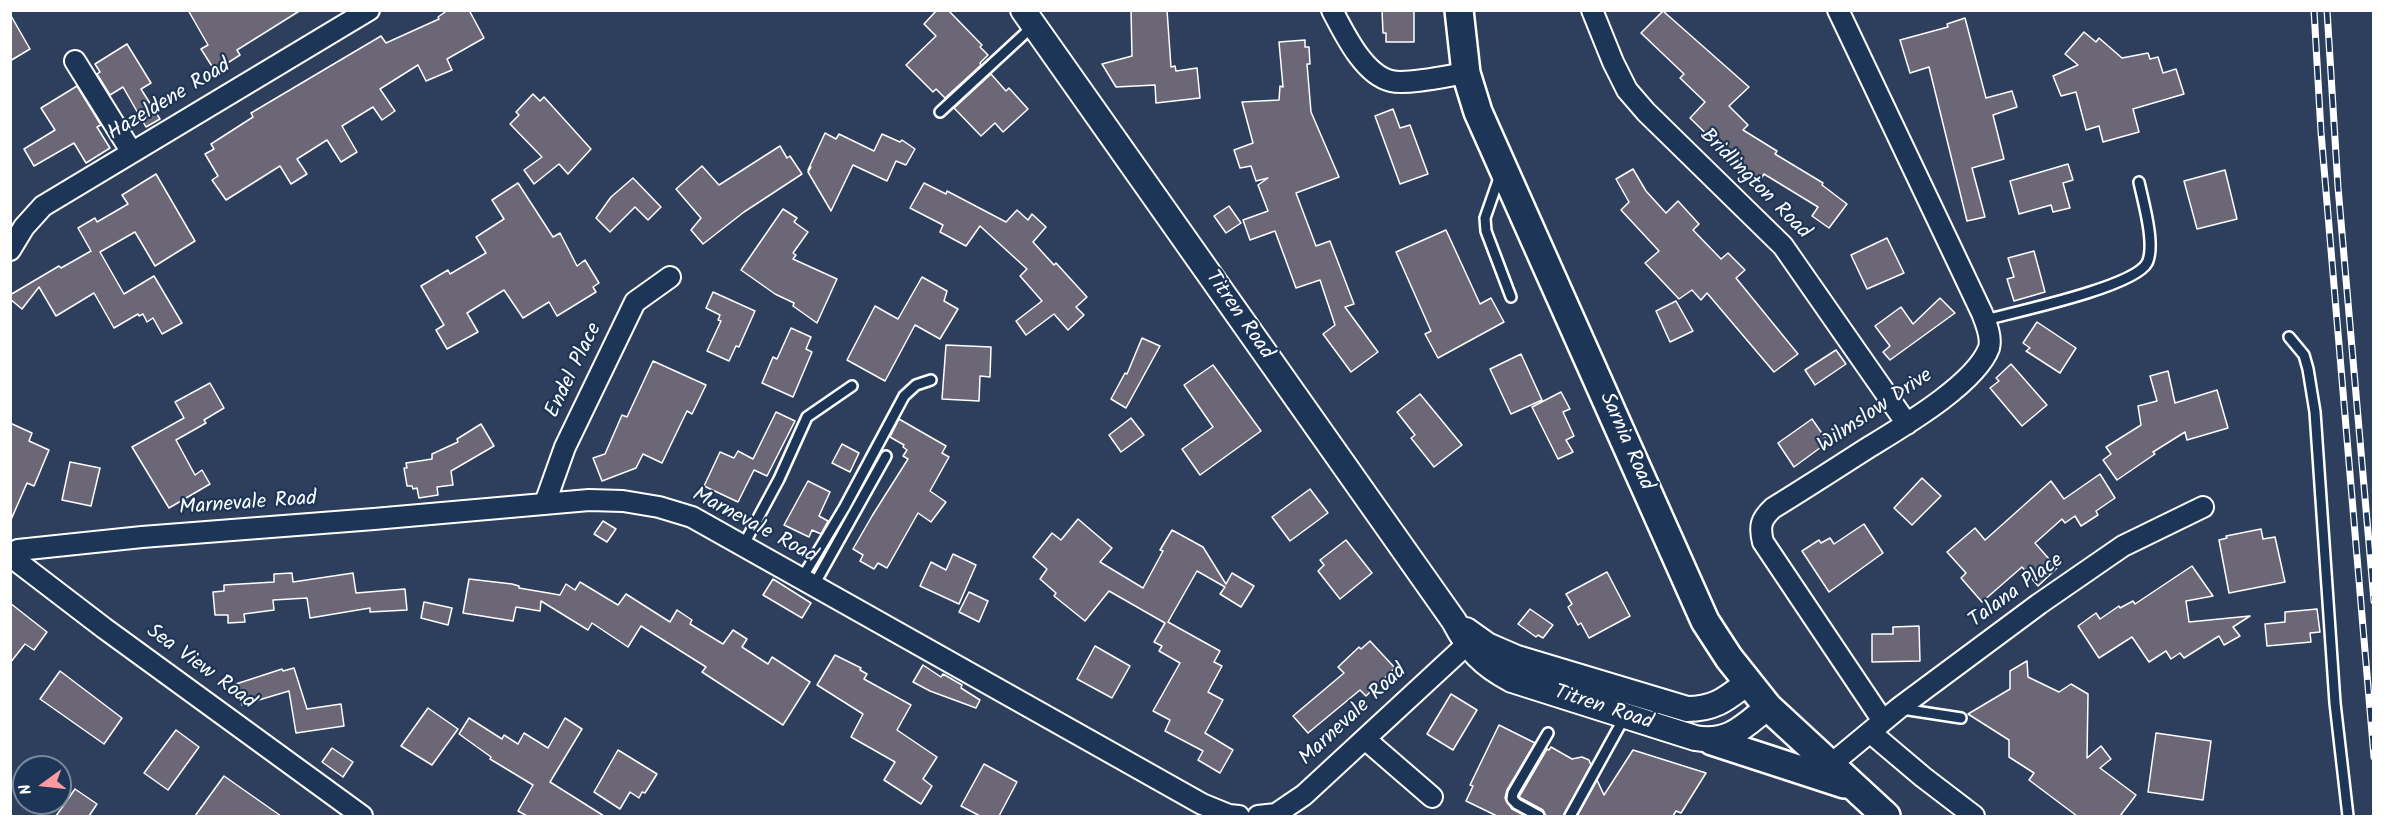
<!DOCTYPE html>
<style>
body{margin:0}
#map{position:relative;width:2384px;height:827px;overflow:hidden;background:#2d3f5d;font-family:Kalam,sans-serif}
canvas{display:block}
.frame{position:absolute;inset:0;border:12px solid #fff;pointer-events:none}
.north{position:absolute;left:12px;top:755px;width:60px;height:60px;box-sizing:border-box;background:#1d3557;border:2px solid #77869a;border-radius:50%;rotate:255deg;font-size:16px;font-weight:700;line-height:24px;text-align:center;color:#fff}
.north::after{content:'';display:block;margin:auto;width:21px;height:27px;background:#ff9aa2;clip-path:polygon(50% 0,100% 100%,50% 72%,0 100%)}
</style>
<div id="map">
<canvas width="2384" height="827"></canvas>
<div class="frame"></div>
<div class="north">N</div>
</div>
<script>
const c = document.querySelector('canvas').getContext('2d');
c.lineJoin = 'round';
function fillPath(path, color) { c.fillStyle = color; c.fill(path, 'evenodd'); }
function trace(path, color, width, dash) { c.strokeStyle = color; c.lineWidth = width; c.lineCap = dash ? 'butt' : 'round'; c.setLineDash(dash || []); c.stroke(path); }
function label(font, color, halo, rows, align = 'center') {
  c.font = font + ' Kalam,sans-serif'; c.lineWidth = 4.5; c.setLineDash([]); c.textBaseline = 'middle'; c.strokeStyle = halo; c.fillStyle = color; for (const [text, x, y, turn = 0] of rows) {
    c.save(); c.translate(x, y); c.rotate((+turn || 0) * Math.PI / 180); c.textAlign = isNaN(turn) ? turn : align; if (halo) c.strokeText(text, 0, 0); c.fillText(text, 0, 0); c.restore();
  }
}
const building = new Path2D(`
 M188,10H301L237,50L240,55L215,71L201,49L208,45Z
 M448,10H469L484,38L447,59L452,70L426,81L418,65L380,89L395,111L382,120L373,107L342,126L357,152L341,162L327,140L297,159L307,174L291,184L280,166L226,200L212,180L218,176L205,154L214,149L211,144L253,117L251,113L381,36L386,43L439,19L438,17Z
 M937,10H948L982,45L980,47L988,55L980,63L981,65L945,98L936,89L933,92L906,65L936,36L924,24Z
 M1131,10H1167L1171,67L1175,66L1176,71L1197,68L1200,98L1156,103L1155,85L1116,87L1102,64L1132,56Z
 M1382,10H1414V42H1386V33H1383Z
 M1663,11L1749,87L1729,106L1748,125L1743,130L1777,151L1775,154L1823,183L1822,185L1847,204L1829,228L1812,216L1818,207L1764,174L1759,182L1728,163L1731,158L1690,118L1705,102L1680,78L1684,74L1641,33Z
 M10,14L30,49L10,61Z
 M1965,18L1986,98L2012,91L2017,107L1993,115L2004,159L1972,168L1985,217L1967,221L1929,67L1910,73L1900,40L1948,27L1947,24Z
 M2084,32L2096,42L2099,38L2122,58L2148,53L2150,59L2158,57L2163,73L2176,69L2184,94L2133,109L2139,132L2103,142L2099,126L2086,130L2076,92L2061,96L2053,76L2078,65L2065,54Z
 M1305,40V47H1309L1310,64H1307L1311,112L1339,177L1296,193L1316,246L1330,241L1354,304L1345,307L1378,352L1351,372L1323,334L1335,325L1320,280L1296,288L1275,231L1250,240L1243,220L1268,211L1258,185L1268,178L1256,181L1251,166L1240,168L1234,150L1253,143L1242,102L1279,100L1280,86L1283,87L1279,42Z
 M127,44L151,83L141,89L160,119L146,127L123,87L110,95L97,74L100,72L95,64Z
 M991,74L1006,91L1009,88L1028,109L1003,132L995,123L981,136L954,108Z
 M77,86L101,125L97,127L110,148L86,163L74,143L34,166L24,149L55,130L41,108Z
 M533,94L540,101L544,97L591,149L568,174L559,164L534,184L524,170L542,157L510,124L519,115L516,112Z
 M1393,109L1400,128L1410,125L1428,174L1400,184L1375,116Z
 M825,133L836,139L839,134L874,151L882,134L900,142L902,140L915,149L906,165L896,161L887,181L853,165L831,211L808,172L811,167L808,170Z
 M780,146L787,158L790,156L802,174L744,212L703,244L691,230L701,218L676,189L702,166L719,185Z
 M2068,164L2073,180L2063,183L2070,208L2053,212L2051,205L2019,214L2010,181Z
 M1633,169L1646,191L1666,213L1678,201L1699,224L1693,230L1721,259L1728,253L1745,270L1736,278L1798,354L1774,372L1707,293L1701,300L1692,290L1679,299L1645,263L1659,251L1621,210L1629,202L1616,179Z
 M2225,170L2237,219L2197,229L2184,181Z
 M156,174L195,241L155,266L135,232L100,252L124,294L154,276L182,323L162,334L153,318L147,322L143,314L139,316L138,314L114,328L94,293L56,316L39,287L22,309L10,299V295L59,266L61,268L91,251L78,228L95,218L97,222L128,204L122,195Z
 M633,178L661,207L648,220L635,207L610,232L596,218L611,197Z
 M518,183L553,237L560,233L577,266L585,260L599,283L593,287L596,292L557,316L549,302L523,318L504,290L467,313L478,332L447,349L436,330L444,325L421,286L448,270L450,274L486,253L476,237L504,219L492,200Z
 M924,183L946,194L947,191L1006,222L1017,210L1028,220L1032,214L1046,227L1033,242L1054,265L1056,263L1087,297L1076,307L1084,315L1068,330L1054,314L1026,335L1016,321L1042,301L1020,276L1027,269L980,226L966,246L940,232L943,225L910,208Z
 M1229,206L1241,223L1226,233L1214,216Z
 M783,209L797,218L794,222L808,232L793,253L796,255L793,259L837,279L817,323L793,306L794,303L775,294L741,270Z
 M1446,230L1480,304L1491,298L1504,322L1438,358L1425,334L1431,331L1396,252Z
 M1887,238L1904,273L1867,289L1851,255Z
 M2034,251L2045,292L2014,301L2007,279L2014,277L2008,258Z
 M922,277L947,291L944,301L958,309L940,339L915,325L885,381L847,360L875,306L898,319Z
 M713,292L755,311L739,347L736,346L729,361L707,351L721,321L718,320L720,315L706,308Z
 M1940,298L1955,313L1890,360L1883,352L1890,346L1875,326L1901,307L1913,324Z
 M1676,301L1693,331L1670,342L1656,311Z
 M2037,322L2076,348L2060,373L2026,351L2030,348L2023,343Z
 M791,328L811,337L806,349L812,352L793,397L762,383L773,357L777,359Z
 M1142,338L1160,346L1126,408L1111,399L1125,373L1127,374Z
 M946,345L991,347L990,377L980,376L979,401L942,399Z
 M1836,350L1846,364L1815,385L1805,370Z
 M1521,354L1542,400L1511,414L1490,369Z
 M653,361L706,385L692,414L687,411L662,463L643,454L636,468L602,481L593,458L605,454L622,415L627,417Z
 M2011,364L2047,405L2022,426L1990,388L1999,381L1996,378Z
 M1213,365L1261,431L1200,475L1182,449L1213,427L1184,385Z
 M2168,371L2175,403L2217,390L2228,428L2187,440L2185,432L2153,452L2155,454L2117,480L2103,460L2111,454L2106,447L2141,425L2138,406L2157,401L2150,376Z
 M210,383L224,408L204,420L206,423L176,440L195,475L202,470L210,484L169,508L132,447L184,418L175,402Z
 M1561,392L1570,409L1563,412L1574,436L1566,440L1573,452L1558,459L1532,407Z
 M1420,394L1462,445L1434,467L1411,438L1415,435L1397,412Z
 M776,412L795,421L767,476L754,470L738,502L704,486L720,452L734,458L738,451L753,459Z
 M1131,418L1144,435L1121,452L1109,435Z
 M899,419L946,446L942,453L949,457L930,491L946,502L931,522L918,513L887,568L878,563L874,569L860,561L863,555L853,549L872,516L908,459L903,456L907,450L903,447L904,445L890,437Z
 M1812,419L1828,442L1794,467L1778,443Z
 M10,423L32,433L29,441L49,450L34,486L27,483L10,522Z
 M481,424L494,446L451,471L453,485L437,487L438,495L419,498L417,488L413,489L412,486H407L404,468H407L406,463L432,459V454L458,442L457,439Z
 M842,444L859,453L850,472L832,463Z
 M70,462L100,468L91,506L62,500Z
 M2100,474L2115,498L2096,511L2098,515L2081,526L2075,516L2065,523L2062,519L2035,543L2057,568L2038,586L2022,567L1982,602L1961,578L1966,573L1947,552L1975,528L1985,540L2051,481L2064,499Z
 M1922,478L1941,496L1912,525L1894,508Z
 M808,481L830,492L819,516L828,521L821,534L812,530L809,537L784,525Z
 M1310,489L1328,513L1290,541L1272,517Z
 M1078,519L1112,548L1100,562L1143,588L1163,551L1160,550L1172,530L1203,547L1226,584L1232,573L1254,586L1241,607L1220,594L1225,587L1197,571L1168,622L1220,651L1214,662L1222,666L1208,692L1223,700L1205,733L1233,750L1220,773L1198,760L1203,751L1165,731L1170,720L1153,711L1180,663L1159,651L1162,646L1154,642L1165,623L1109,591L1085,621L1054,596L1056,593L1040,579L1047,569L1033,557L1052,533L1061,540Z
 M603,521L616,529L607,542L594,534Z
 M1864,524L1883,553L1829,592L1802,551L1819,540L1821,543L1830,538L1834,544Z
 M2261,529L2263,539L2275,537L2285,582L2229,593L2219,540L2227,538L2226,536Z
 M1346,540L1372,573L1340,599L1318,571L1324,565L1320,560Z
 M953,554L976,565L959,604L920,586L931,562L946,570Z
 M2192,566L2213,596L2186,601L2189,622L2250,616L2233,627L2240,636L2224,645L2219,636L2184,658L2180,653L2171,659L2166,651L2149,662L2132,637L2099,658L2078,626L2096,613L2100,619L2119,606L2120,608L2133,601L2135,604Z
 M1607,572L1630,616L1589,638L1581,623L1578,625L1568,607L1572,604L1566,594Z
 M292,573L293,582L353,573L356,593L405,589L407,610L370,612V608L310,618L307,598L273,600L274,610L244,614L245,622L228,623V615H215L213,592L224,591V585L274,582V574Z
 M469,579L512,584L519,586V588L560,595L566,584L575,590L580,582L618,605L626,594L670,622L677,610L692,620L690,624L723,644L733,630L747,639L742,647L768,664L772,657L810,682L783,725L702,672L706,667L641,626L628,647L592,623L588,630L541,601L540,611L516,607L513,621L463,613Z
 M773,579L811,603L802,618L763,595Z
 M969,592L988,601L979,622L959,612Z
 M424,602L452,608L448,625L421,618Z
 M10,603L47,632L34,650L25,644L10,663Z
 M1530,609L1553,625L1543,638L1538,635L1536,637L1518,624Z
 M2317,609L2320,632L2310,633L2311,642L2267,646L2265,624L2285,622V612Z
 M1919,626L1920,661L1872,662V634H1893V627Z
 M1370,641L1395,668L1366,696L1360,690L1308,733L1293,716L1344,673L1338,667L1359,647L1361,649Z
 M1095,646L1130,666L1112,698L1077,679Z
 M835,655L861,668L860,670L867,674L864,679L911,705L897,730L937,757L923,779L932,786L921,804L884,780L895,762L851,737L863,714L817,685Z
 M2027,661L2028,677L2059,692L2071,684L2088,694L2087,758L2101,746L2111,759L2100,768L2136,795L2120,816H2077L2029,780L2034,773L2009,757V740L1968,714L2010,689V671Z
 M923,665L941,677L943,674L962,685L961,688L980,700L976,708L930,691L913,682Z
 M294,668L307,709L341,704L344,726L296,733L289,691L242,705L236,684L282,669L283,671Z
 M60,671L122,718L104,744L40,699Z
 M1451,694L1477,710L1453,750L1427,734Z
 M428,708L458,729L432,765L401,746Z
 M469,718L502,739L504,735L518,744L524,733L548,748L565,718L582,729L550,782L604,816H527L518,811L533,785L490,759L491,757L459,734Z
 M1499,725L1535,743L1507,790L1505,798L1512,809L1526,816H1497L1466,801L1473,786L1470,785Z
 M176,730L199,747L168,790L144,773Z
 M2156,733L2211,741L2203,800L2148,792Z
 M1551,747L1572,759L1582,757L1589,760L1591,765L1563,816H1546L1543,810L1519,797L1547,749L1549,750Z
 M332,748L353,762L343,777L322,762Z
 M618,750L657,774L645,793L642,792L639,798L630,792L620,809L594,792Z
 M1633,750L1706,773L1681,813L1676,811L1673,816H1577L1597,780L1604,795Z
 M984,764L1017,782L999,816H980L961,806Z
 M224,776L281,816H195Z
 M75,789L97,804L89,816H56Z`);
fillPath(building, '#6c6777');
trace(building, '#fff', 1.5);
const service = new Path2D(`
 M940,112L1032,27
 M1500,175L1485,218L1486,231L1511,297
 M1985,320C2015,312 2134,287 2147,263C2156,245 2143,201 2139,182
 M2289,337L2304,355L2308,369L2315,412L2335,703L2348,816
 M743,546L779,479L807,417L852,386
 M802,578L844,508L904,396L916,385L931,380
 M814,585L886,456
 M1902,709L1961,718
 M1539,816L1517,804L1512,799L1513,793L1548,733
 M1570,816L1624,718`);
const minor = new Path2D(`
 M1332,10C1344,33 1364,75 1391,81C1407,85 1447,76 1466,73
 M1592,10L1613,62L1627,90L1646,112L1783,246L1907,424
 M1838,10L1982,313C1986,323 1992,337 1989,348C1975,385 1900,428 1866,449C1835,469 1804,489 1773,508C1761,519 1759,526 1763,542L1883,721
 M75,61L131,151
 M10,250L24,227L43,206L369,10
 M545,503L565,447L635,302L670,277
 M10,555L18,550L142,537L374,519L589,500L623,501L659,507L692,517L1202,804L1229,815L1239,816
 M10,556L104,628L362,816
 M1871,733L1923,777L1974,816
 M1365,739L1432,797
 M1829,766L1899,708L2039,604L2123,546L2203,507
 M1258,816L1276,814L1304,795L1476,636`);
const tertiary = new Path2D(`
 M1023,10L1454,621C1469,650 1483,665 1512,680L1695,738C1729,744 1743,727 1768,707
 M1466,630L1487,645L1517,658L1687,709C1715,709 1726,699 1747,683`);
const secondary = new Path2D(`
 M1459,10L1466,73L1478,112L1705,621L1729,658L1768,707L1886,816
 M1712,741L1844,784`);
trace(service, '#fff', 14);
trace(minor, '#fff', 24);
trace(tertiary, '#fff', 28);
trace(secondary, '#fff', 32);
trace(service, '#1d3557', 9);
trace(minor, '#1d3557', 20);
trace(tertiary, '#1d3557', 24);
trace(secondary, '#1d3557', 27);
const rail = new Path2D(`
 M2314,10L2321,132L2374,757
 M2327,10L2338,187L2374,601`);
trace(rail, '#fff', 7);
trace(rail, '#1d3557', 4.5, [14]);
label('21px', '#fff', '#1d3557', [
 ["Hazeldene Road",170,101,-31],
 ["Bridlington Road",1754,185,45],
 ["Titren Road",1238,316,55],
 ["Endel Place",575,371,-64],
 ["Wilmslow Drive",1876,412,-34],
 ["Sarnia Road",1625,442,66],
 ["Marnevale Road",248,505,-4],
 ["Marnevale Road",754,527,28],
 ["Talana Place",2017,592,-36],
 ["Sea View Road",200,668,36],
 ["Titren Road",1603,709,18],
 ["Marnevale Road",1354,716,-43]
]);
</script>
